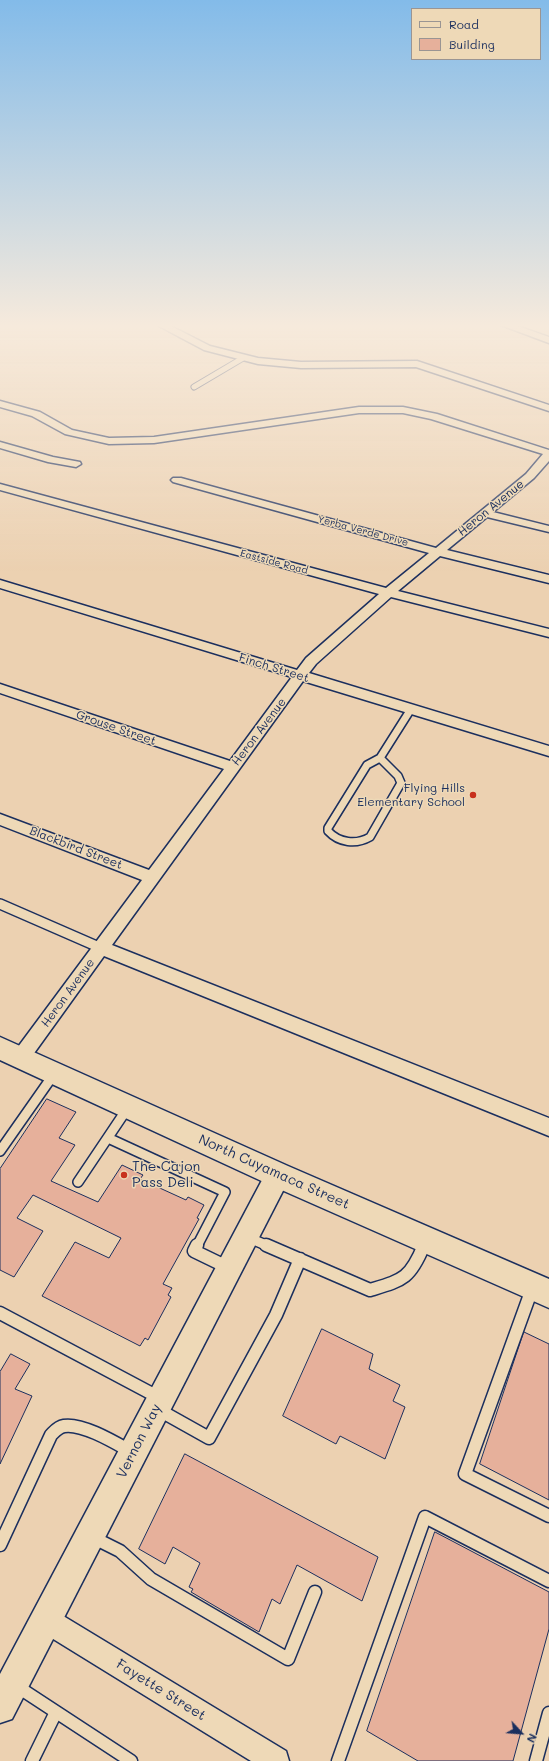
<!DOCTYPE html>
<style>
body{margin:0}
#map{position:relative;width:549px;height:1761px;overflow:hidden;background:#ecd1b1;font-family:Mali,sans-serif}
canvas{display:block}
.legend{position:absolute;left:411px;top:8px;width:130px;height:52px;box-sizing:border-box;background:#eed9b7;border:1px solid #9a9593;margin:0;padding:5px 7px;list-style:none;font-size:12px;color:#1b2f5e}
.legend li{display:flex;align-items:center;gap:8px;height:20px}
.legend b{width:20px;border:1px solid #9a9593}
.north{position:absolute;left:501px;top:1713px;width:40px;height:40px;-webkit-text-stroke:3px #eed9b7;paint-order:stroke;rotate:116deg;font-size:11px;font-weight:700;line-height:16px;text-align:center;color:#1b2f5e}
.north::after{content:'';display:block;margin:auto;width:14px;height:18px;background:#1b2f5e;clip-path:polygon(50% 0,100% 100%,50% 72%,0 100%)}
</style>
<div id="map">
<canvas width="549" height="1761"></canvas>
<ul class="legend">
<li><b style="height:5px;background:#eed9b7"></b>Road</li>
<li><b style="height:11px;background:#e6b09b"></b>Building</li>
</ul>
<div class="north">N</div>
</div>
<script>
const c = document.querySelector('canvas').getContext('2d');
c.lineJoin = 'round';
function fillPath(path, color) { c.fillStyle = color; c.fill(path, 'evenodd'); }
function trace(path, color, width, dash) { c.strokeStyle = color; c.lineWidth = width; c.lineCap = dash ? 'butt' : 'round'; c.setLineDash(dash || []); c.stroke(path); }
function label(font, color, halo, rows, align = 'center') {
  c.font = font + ' Mali,sans-serif'; c.lineWidth = 3; c.setLineDash([]); c.textBaseline = 'middle'; c.strokeStyle = halo; c.fillStyle = color; for (const [text, x, y, turn = 0] of rows) {
    c.save(); c.translate(x, y); c.rotate((+turn || 0) * Math.PI / 180); c.textAlign = isNaN(turn) ? turn : align; if (halo) c.strokeText(text, 0, 0); c.fillText(text, 0, 0); c.restore();
  }
}
const building = new Path2D(`
 M47,1099L76,1112L59,1138L75,1145L51,1181L98,1202L122,1165L143,1175L140,1179L186,1200L188,1197L204,1205L197,1218L199,1219L163,1284L172,1288L168,1295L171,1297L148,1340L145,1338L140,1346L42,1296L75,1242L109,1258L121,1238L33,1195L17,1218L43,1231L14,1277L0,1270V1169Z
 M322,1329L373,1354L369,1369L400,1385L393,1401L405,1407L385,1459L340,1436L336,1444L283,1416Z
 M524,1332L549,1344V1500L480,1464Z
 M11,1354L30,1364L15,1389L32,1396L0,1464V1372Z
 M185,1454L378,1557L362,1601L297,1565L280,1604L272,1599L259,1632L191,1592L193,1589L189,1587L200,1563L173,1547L165,1564L139,1549Z
 M435,1532L549,1592V1629L513,1761H418L367,1731Z`);
fillPath(building, '#e6b09b');
trace(building, '#1b2f5e', 1);
const serviceFar3 = new Path2D(`
 M194,387L243,358`);
const serviceFar2 = new Path2D(`
 M380,758L398,776L401,783L370,837C356,845 339,843 328,831V828L367,765Z
 M380,758L411,709`);
const serviceFar1 = new Path2D(`
 M0,904L101,948
 M108,1138L225,1192L197,1246
 M0,1151L54,1074
 M78,1182L127,1109
 M247,1237L268,1246
 M424,1246L425,1243`);
const service = new Path2D(`
 M197,1245L194,1251L227,1267
 M266,1245L370,1290C403,1280 410,1279 424,1245
 M532,1289L465,1474L549,1516
 M0,1313L158,1397
 M159,1410L209,1438L276,1315L300,1259
 M94,1538L120,1551L151,1579L288,1659L315,1592
 M0,1545L51,1435C55,1431 58,1427 64,1426C82,1423 114,1442 130,1451
 M18,1687L131,1761
 M32,1761L56,1712
 M338,1761L425,1517L549,1581
 M536,1761L549,1713`);
const minor = new Path2D(`
 M155,324H167L210,346L258,358L301,362L417,361L549,405V411L416,367L301,368L258,364L204,350Z
 M498,324H512L549,337V343Z
 M0,401L40,412L72,430L109,438L154,437L359,407H403L437,414L549,450V461L534,478L493,512L549,526V532L487,517L447,550L549,575V583L440,556L398,591L549,629V637L391,597L316,664L309,673L549,746V756L303,681L112,945L549,1118V1136L104,956L27,1063L21,1065L15,1063L12,1057L15,1051L142,880L0,825V814L149,870L224,769L0,693V684L230,761L292,677L0,588V580L297,670L306,658L379,594L0,490V484L386,588L429,553L173,482L171,480L173,478H181L436,548L526,474L543,454L431,419L403,413H359L154,443L109,444L65,434L32,416L0,407Z
 M0,442L53,457L80,462L81,464L76,467L48,462L0,448Z
 M46,1607L55,1611L286,1751L289,1761H251L37,1629L33,1620L37,1611Z`);
const tertiary = new Path2D(`
 M278,1164L287,1167L290,1175L287,1183L12,1719L0,1723V1674L269,1167Z`);
const secondary = new Path2D(`
 M0,1037L288,1166L549,1279V1308L268,1184L0,1060Z`);
trace(serviceFar3, '#1b2f5e', 7);
trace(serviceFar2, '#1b2f5e', 10);
trace(serviceFar1, '#1b2f5e', 12);
trace(service, '#1b2f5e', 15);
trace(minor, '#1b2f5e', 3);
trace(tertiary, '#1b2f5e', 3);
trace(secondary, '#1b2f5e', 3);
trace(serviceFar3, '#eed9b7', 5);
trace(serviceFar2, '#eed9b7', 7);
trace(serviceFar1, '#eed9b7', 9);
trace(service, '#eed9b7', 12);
fillPath(minor, '#eed9b7');
fillPath(tertiary, '#eed9b7');
fillPath(secondary, '#eed9b7');
const sky = c.createLinearGradient(0, 0, 0, 571);
sky.addColorStop(0, '#83bbe9');
sky.addColorStop(0.57, '#f6eadc');
sky.addColorStop(1, '#f6eadc00');
c.fillStyle = sky;
c.fillRect(0, 0, 549, 571);
for (const [x, y, r, color] of [
 [473,795,4,"#c8321e"],
 [124,1175,4,"#c8321e"]
]) { const dot = new Path2D(); dot.arc(x, y, r, 0, 2 * Math.PI); c.fillStyle = color; c.fill(dot); trace(dot, '#eed9b7', 1.5); }
label('10px', '#1b2f5e', '#eed9b7', [
 ["Yerba Verde Drive",363,531,15],
 ["Eastside Road",274,562,15]
]);
label('12px', '#1b2f5e', '#eed9b7', [
 ["Heron Avenue",491,508,-39],
 ["Finch Street",274,668,17],
 ["Grouse Street",116,728,19],
 ["Heron Avenue",259,732,-53],
 ["Blackbird Street",76,848,21],
 ["Heron Avenue",68,993,-54]
]);
label('12px', '#1b2f5e', '#eed9b7', [
 ["Flying Hills",465,788],
 ["Elementary School",465,802]
], 'right');
label('14px', '#1b2f5e', '#eed9b7', [
 ["The Cajon",132,1167],
 ["Pass Deli",132,1183]
], 'left');
label('14px', '#1b2f5e', '#eed9b7', [
 ["North Cuyamaca Street",274,1172,24],
 ["Vernon Way",139,1441,-63],
 ["Fayette Street",161,1690,32]
]);
</script>
